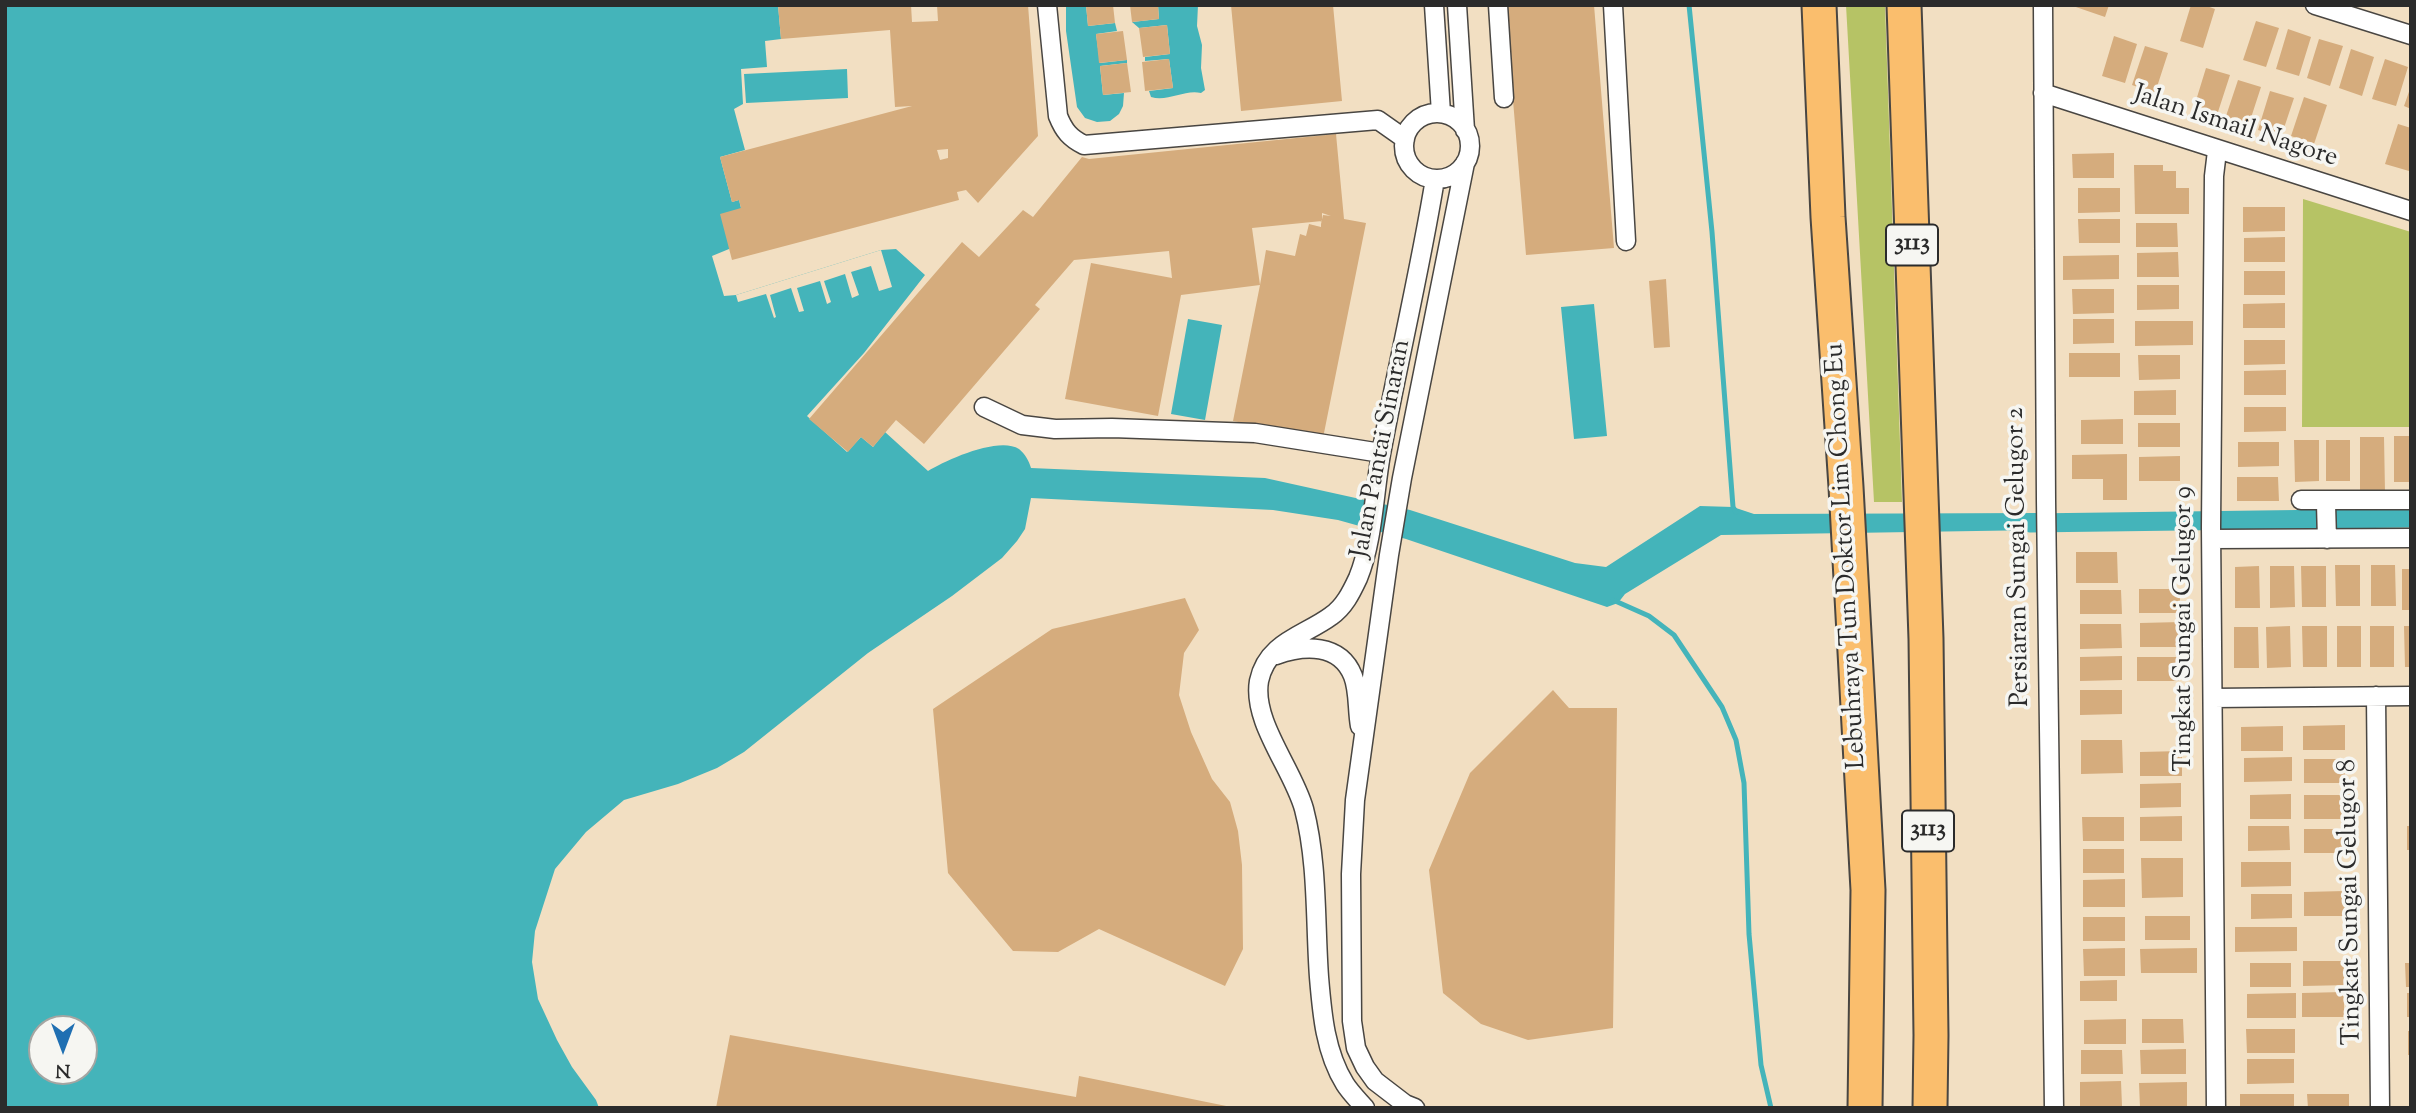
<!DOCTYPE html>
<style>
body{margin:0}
#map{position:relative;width:2416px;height:1113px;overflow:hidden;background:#f2dfc2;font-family:"Sorts Mill Goudy",serif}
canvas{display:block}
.frame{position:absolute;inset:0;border:7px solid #2b2b2b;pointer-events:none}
.north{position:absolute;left:28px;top:1015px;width:70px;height:70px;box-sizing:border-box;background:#f6f6f2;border:2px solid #a5a5a2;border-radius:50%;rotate:180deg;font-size:19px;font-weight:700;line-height:28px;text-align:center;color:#2b2b2b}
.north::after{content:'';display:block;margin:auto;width:24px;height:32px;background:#1f6fb2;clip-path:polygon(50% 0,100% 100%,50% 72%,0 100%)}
</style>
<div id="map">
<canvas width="2416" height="1113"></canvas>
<div class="frame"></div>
<div class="north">N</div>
</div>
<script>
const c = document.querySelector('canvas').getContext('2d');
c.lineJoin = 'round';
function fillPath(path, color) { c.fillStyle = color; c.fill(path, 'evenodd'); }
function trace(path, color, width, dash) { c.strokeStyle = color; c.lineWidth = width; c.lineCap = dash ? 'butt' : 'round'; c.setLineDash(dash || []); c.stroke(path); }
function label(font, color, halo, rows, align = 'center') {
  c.font = font + ' "Sorts Mill Goudy",serif'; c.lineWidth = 7; c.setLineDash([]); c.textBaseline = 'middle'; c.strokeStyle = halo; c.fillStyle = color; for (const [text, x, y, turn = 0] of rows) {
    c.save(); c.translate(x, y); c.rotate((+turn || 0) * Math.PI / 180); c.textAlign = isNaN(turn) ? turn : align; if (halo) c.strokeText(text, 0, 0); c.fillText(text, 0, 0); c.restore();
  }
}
fillPath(new Path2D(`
 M1846,5H1885L1902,502H1874Z
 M2303,199L2411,232V427H2302Z`), '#b6c365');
fillPath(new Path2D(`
 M5,5H778L781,39L765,41L767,67L741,69L743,104L734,109L745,150L720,157L732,202L739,200L741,208L729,249L712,256L724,296L736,295L881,250L896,249L925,275L864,353L807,416L847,452L861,437L873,447L885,432L928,471C946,460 999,436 1019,449C1025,454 1029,461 1031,468L1265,478L1410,510L1575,563L1606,567L1700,506L1733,507L1754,514L2040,513V530L1721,535L1625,594L1618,603L1607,607L1406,539L1338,520L1273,510L1031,498L1025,529L1017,541L1002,558L952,596L868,653L744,752L717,768L678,784L624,800L586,832L555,869L535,931L532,962L538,999L557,1040L572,1067L596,1100L599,1108H5ZM42,1029H84V1071H42Z
 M1066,5H1086L1088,26L1115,23L1117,31L1096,34L1100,63L1127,60V63L1100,66L1103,95L1124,93L1123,106L1119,114L1110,121L1097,122L1085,118L1077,107L1066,31Z
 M1158,5H1198L1197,26L1202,45L1201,68L1205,90L1201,93C1185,89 1168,102 1151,97L1149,91L1173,88L1169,59L1145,61V57L1170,54L1167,25L1139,28L1132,22L1159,19Z
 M847,69L848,98L746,103L744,74Z
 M1594,304L1607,436L1574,439L1561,307Z
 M1188,319L1222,325L1205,420L1171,414Z`), '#44b4ba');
fillPath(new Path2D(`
 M881,250L892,287L879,291L871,266L851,272L859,295L852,298L845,274L824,281L831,302L827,304L820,281L797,288L804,311L799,312L791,288L770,295L776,317L774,318L766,294L738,302L736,295Z`), '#f2dfc2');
trace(new Path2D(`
 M1689,5L1712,232L1733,507L1736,512
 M1613,600L1649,616L1674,635L1722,707L1736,740L1744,783L1749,934L1761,1065L1771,1108`), '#44b4ba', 5);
trace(new Path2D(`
 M2030,523L2411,518`), '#44b4ba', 19);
fillPath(new Path2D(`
 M778,5H911L912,22L938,21L937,5H1028L1038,136L978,203L966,190L957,192L959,200L732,260L720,214L741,208L739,200L732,202L720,157L912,106L895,107L890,30L781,39ZM948,149V158L940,160L937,150Z
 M1086,5H1113L1115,23L1088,26Z
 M1130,5H1158L1159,19L1132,22Z
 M1231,5H1333L1342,101L1241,111Z
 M1505,5H1594L1614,248L1526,255Z
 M2070,5H2109L2105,17Z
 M2191,5H2204L2215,9L2203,48L2180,41Z
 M2256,21L2279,28L2266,67L2243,60Z
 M1167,25L1170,54L1143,57L1139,28Z
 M2288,29L2311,37L2299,76L2276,69Z
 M1123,31L1127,60L1099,63L1096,34Z
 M2114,36L2137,44L2125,83L2102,76Z
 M2319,39L2343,46L2330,86L2307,78Z
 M2145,46L2168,53L2155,93L2132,85Z
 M2351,49L2374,57L2362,96L2339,88Z
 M1169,59L1173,88L1145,91L1142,62Z
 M2385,59L2408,67L2396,106L2372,99Z
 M1127,63L1131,92L1103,95L1100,66Z
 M2206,68L2230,75L2217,115L2194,107Z
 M2238,80L2261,87L2248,127L2225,119Z
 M2411,86V109L2404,106Z
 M2270,91L2294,98L2281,137L2258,130Z
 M2304,97L2327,105L2314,144L2291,136Z
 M2398,124L2411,128V164L2409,171L2385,164Z
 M1336,134L1344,219L1366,223L1323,438L1233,421L1260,285L1181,295L1158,416L1065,399L1091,263L1172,278L1169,251L1074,260L1035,305L1040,309L924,444L896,420L873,447L861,437L848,452L809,419L962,242L979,257L1023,210L1033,217L1082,157L1089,159ZM1322,213L1331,216L1323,215L1321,224V227L1309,224L1306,236L1300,234L1295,256L1266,250L1260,285L1252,228L1322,221Z
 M2114,153V178H2073L2072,154Z
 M2134,165H2163V171H2176V188H2189V214H2135Z
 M2078,188H2120V212L2078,213Z
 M2243,207H2285V231L2243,232Z
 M2078,219H2120V243H2079Z
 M2136,223H2177L2178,247H2136Z
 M2285,237V262H2244V238Z
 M2178,252L2179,277H2137V253Z
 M2119,255V279L2063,280V256Z
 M2244,271H2285V295H2244Z
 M1666,279L1670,347L1654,348L1649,281Z
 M2137,285H2179V309L2137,310Z
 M2072,289H2114V313L2073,314Z
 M2285,303V328H2243V304Z
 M2073,319H2114V343L2073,344Z
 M2135,321H2193V345L2135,346Z
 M2244,340H2285V364L2244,365Z
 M2069,353H2120V377H2069Z
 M2138,355H2180V379L2139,380Z
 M2286,370V395H2244V371Z
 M2176,390V415H2134V391Z
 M2244,407H2286V431L2244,432Z
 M2123,419V444H2081V420Z
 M2138,423H2180V447H2138Z
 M2394,436H2411V482H2394Z
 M2360,437H2384L2385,492H2360Z
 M2294,440H2319V481L2295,482Z
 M2326,440H2350V481H2326Z
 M2238,442H2279V466L2238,467Z
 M2127,454V500H2103V479H2072V455Z
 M2180,456V481H2139V457Z
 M2237,477H2278L2279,501H2237Z
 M2076,552H2117L2118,583H2076Z
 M2335,565H2360V606H2336Z
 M2371,565H2395L2396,606H2371Z
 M2259,566L2260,608H2235V567Z
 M2270,566H2294L2295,607L2270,608Z
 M2301,566H2326V607H2302Z
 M2402,569H2411V610H2402Z
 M2139,589H2180V613H2139Z
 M2080,590H2121L2122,614H2080Z
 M1185,598L1199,630L1184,653L1179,695L1191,732L1212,779L1230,802L1238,831L1242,865L1243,949L1225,986L1099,929L1058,952L1013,951L948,873L933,709L1052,629Z
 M2181,622V647H2140V623Z
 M2080,624H2121L2122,648L2080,649Z
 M2290,626L2291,667L2267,668L2266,627Z
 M2302,626H2327V667H2303Z
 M2337,626H2361V667H2337Z
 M2370,626H2394V667H2370Z
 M2404,626H2411V667H2405Z
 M2234,627H2258L2259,668H2234Z
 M2122,656V680L2080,681V657Z
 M2137,657H2178L2179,681H2137Z
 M1553,690L1569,708H1617L1613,1028L1528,1040L1481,1024L1443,993L1429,870L1470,773Z
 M2080,690H2122V714L2080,715Z
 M2345,725V750H2303V726Z
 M2283,726V751H2241V727Z
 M2081,740H2122L2123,773L2081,774Z
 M2182,751V776H2140V752Z
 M2292,757V781L2244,782V758Z
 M2304,759H2345V783H2304Z
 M2181,783V807L2140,808V784Z
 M2291,794V819H2250V795Z
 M2304,795H2345V819H2304Z
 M2182,816V841H2140V817Z
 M2082,817H2124V841H2083Z
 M2248,826H2289L2290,850L2248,851Z
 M2407,826H2411V850H2407Z
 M2304,829H2345V853H2304Z
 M2083,849H2124V873H2083Z
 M2141,858H2183V897L2142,898Z
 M2241,862H2291V886L2241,887Z
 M2125,879V907H2083V880Z
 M2345,891V916H2304V892Z
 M2251,894H2292V918L2251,919Z
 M2145,916H2190V940H2145Z
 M2083,917H2125V941H2083Z
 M2235,927H2297V951L2235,952Z
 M2125,948V976H2084L2083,949Z
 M2197,948V973H2141L2140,949Z
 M2303,961H2350V985L2303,986Z
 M2250,963H2291V987H2250Z
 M2405,963H2411V987H2406Z
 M2117,980V1001H2080V981Z
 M2344,992V1017H2302V993Z
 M2296,993V1018H2247V994Z
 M2407,993H2411V1017H2407Z
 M2126,1019V1044H2084V1020Z
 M2142,1019H2183L2184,1043H2142Z
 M2246,1029H2295V1053H2247Z
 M2408,1031H2411V1055H2408Z
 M730,1035L1076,1097L1079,1076L1236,1108H716Z
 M2186,1049V1074H2141L2140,1050Z
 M2081,1050H2122L2123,1074H2081Z
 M2247,1059H2294V1083L2247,1084Z
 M2121,1081L2122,1106H2080V1082Z
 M2187,1082V1106L2140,1107L2139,1083Z
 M2240,1094H2294V1108H2240Z
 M2307,1094H2349V1108H2308Z`), '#d5ac7d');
const street = new Path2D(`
 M1047,5L1058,116C1064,131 1070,138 1084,145L1378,120L1405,139
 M1434,5L1441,113
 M1457,5L1465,130
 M1498,5L1504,98
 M1613,5L1626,241
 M2043,5L2046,500L2054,1108
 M2315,5L2411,35
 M2043,93L2411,211
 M1404 146a33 33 0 1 1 66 0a33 33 0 1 1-66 0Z
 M984,407L1022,425L1055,429L1112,428L1255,433L1381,453
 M2301,500H2411
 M2323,500L2326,504L2327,539
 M2212,539L2411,538
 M1276,655C1304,645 1340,643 1353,676C1359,691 1357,710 1360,726
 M2376,696L2380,1108
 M2213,698L2411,696
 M1365,1108C1358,1100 1350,1092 1345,1084C1325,1052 1322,1013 1319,977C1315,921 1318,863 1304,809C1293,769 1252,722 1259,681C1267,642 1304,636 1331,616C1344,607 1351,593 1358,578C1373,542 1374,493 1381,454C1398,362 1420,271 1435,179
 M1415,1108L1405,1104L1375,1081L1365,1067L1356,1048L1352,1021L1351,874L1355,800L1389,555L1402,478L1465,163
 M2216,1108L2211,527L2214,176L2217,151`);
const highway = new Path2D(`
 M1819,5L1828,217L1846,487L1868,890L1865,1108
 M1904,5L1926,639L1931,1035L1930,1108`);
trace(street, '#494642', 21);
trace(highway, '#494642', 37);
trace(street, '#fff', 18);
trace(highway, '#fabe6d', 33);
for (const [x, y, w] of [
 [1912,245,52],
 [1928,831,52]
]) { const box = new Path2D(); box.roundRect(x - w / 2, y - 20.5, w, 41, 5); c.fillStyle = '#f6f6f2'; c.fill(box); trace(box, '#2b2b2b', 2); }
label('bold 24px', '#2b2b2b', null, [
 ["3113",1912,245],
 ["3113",1928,831]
]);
label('26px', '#2b2b2b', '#f6f6f2', [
 ["Jalan Ismail Nagore",2235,128,18],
 ["Jalan Pantai Sinaran",1383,449,-79],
 ["Lebuhraya Tun Doktor Lim Chong Eu",1848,556,-93],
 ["Persiaran Sungai Gelugor 2",2020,557,-91],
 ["Tingkat Sungai Gelugor 9",2186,629,-90],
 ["Tingkat Sungai Gelugor 8",2352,902,-91]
]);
</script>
